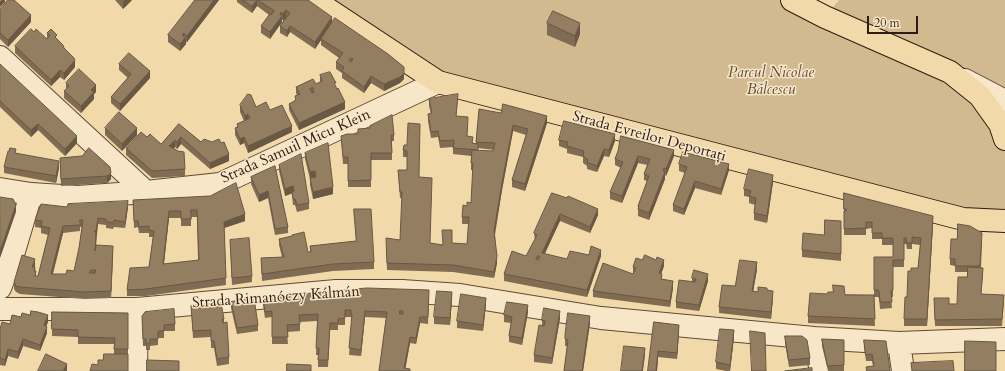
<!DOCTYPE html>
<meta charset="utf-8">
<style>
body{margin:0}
#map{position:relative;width:1005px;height:371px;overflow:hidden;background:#f2d9aa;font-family:Cardo,serif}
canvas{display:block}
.scale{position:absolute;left:867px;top:16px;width:51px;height:18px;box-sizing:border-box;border:2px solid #2f1b12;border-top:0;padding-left:5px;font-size:12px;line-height:14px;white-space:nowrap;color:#2f1b12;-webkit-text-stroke:3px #f7e6c8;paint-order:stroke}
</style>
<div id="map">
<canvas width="1005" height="371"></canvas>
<div class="scale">20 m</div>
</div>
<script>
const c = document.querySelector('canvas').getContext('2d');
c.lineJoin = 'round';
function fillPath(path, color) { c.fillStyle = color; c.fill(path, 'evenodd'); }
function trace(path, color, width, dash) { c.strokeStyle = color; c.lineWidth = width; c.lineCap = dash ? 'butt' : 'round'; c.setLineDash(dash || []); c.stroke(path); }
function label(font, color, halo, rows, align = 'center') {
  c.font = font + ' Cardo,serif'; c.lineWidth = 3; c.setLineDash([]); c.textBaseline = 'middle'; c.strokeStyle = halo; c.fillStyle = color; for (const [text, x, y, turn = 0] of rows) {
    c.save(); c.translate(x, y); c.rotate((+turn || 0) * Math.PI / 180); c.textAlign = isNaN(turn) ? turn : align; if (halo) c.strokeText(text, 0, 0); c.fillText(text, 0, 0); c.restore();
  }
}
fillPath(new Path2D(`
 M314,0H792L825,17L839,0H1005V221L438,82Z`), '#d1b990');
const minor = new Path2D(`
 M0,57L146,192
 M965,80L1005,101
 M0,189L31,194L78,197L146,192L220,184L438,82
 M0,288L14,251L31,194
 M0,309H137L336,291H402L460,295L601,318L814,338L899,343L1005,339
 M814,338L821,371
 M899,343L903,371
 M136,371L137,309`);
const major = new Path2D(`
 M314,0L438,82L963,219L1005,221
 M792,0L825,17L950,72L980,96L1000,124L1005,139`);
trace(minor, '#604a38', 24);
trace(major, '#2f1b12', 24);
trace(minor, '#f7e6c8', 22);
trace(major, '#f2d9aa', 22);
fillPath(new Path2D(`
 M115,0H132L123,9Z
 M195,0H219L187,42H186V44L180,51L168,42V35Z
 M237,0H308L332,22L404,79L400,83L384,91L371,83L364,93L342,78V73L336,69V62L339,58L321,45V40L315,49L290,32L287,37L280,33V26L286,17L283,21L282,19V22L270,39L261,33V26L269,15L257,6L252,13L237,2Z
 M0,9L31,22L8,47L0,39Z
 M547,23L580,34L575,47L547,35Z
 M34,32L47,39V33L57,40L64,48L75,67L64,80L60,77L51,86L15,53V46Z
 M0,64L77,143L65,156L38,130L31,137L0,107Z
 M119,64L150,78L120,111L111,103V97L128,78L119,70Z
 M320,75L336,88L345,109L299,130L289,110V104L295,101V96L297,95L296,93V87L316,84L320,82Z
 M66,83L96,92L94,94V99L81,113L64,98V91L66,89Z
 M429,99L458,100L456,116L468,124L467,136L473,143H476L479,109L547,123L525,191L512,187V180L526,135L513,131L502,190L495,235L497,263L494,278L453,272L387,270L386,245L400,240L402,198H400L398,170H407V157H403V150L407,145L419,177L430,243L442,245L452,243L467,244L469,224H462V217L467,206L471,203L473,170H471V156L453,154V147L440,148L438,137L431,138L428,121V114H431L429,106ZM478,148L494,150L493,151H478Z
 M240,105L256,107L270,110L292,132L248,153L244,143L240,145L235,135V128L237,127V124L244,121L240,112Z
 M179,124L201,142L229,161L210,169L181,144L177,149L175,147L174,148L185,169V176L152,178L126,155V148L147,137L161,144Z
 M105,128L137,135L122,151L105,135Z
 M394,135V141H392V160H371V187H348V164H343L341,136Z
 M559,140L615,141L609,157L604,156L597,172L587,169V166L583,163V157L567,153V149L559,146Z
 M618,151L674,156L666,176L665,175V179L649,220L638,216V206L647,181L644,180V174L647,165L638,163L622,203L610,199V192L621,168L615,165V159Z
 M16,153L59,168L56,183L4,173V167Z
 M305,153L333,194L313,199L310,185V179L305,159Z
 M82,156L111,179L107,183L61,186L60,158Z
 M679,164L729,170L721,195L695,188L684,215L673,211V205L685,173L679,171Z
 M279,165L309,203V209L297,212L295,205H293L292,193L285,196L279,171Z
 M275,166L288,227V233L275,235L268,198L259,202L251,184V177Z
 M773,182L767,223L754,220V213L755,205L749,203V197L744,196V189Z
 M552,193L598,215L590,233L560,221L544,254L567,259L589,255L601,256L587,297L504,281V274L526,256L535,240L534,233Z
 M844,193L933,223L927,326H904V319L911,271L918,268L920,245L912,244V249H907L906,244H904V267H893V297H891L892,308L880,309L879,298L878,297H874L875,326L808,323V316L827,294L874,295V257H893V245H882V239H872V228L866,229V235H844Z
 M210,196L245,221L224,228L226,285L146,296H127V290L149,267L153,237H149V233H139L138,227L134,228L133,200ZM191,217H197L198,260L164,264L169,218H181V226H191Z
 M67,207H128L125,228L114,227L113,229L106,228V225L98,224L96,247L113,253L111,298L85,299L20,294L16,292L14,289V282L35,266V267L36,276H38L48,235L41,233V228L35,227V220ZM80,227H82L79,248L74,271L66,274H53L63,233L80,231Z
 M354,209L374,262V269L333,271L262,281L261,258L282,257L279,245V239L308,252H310V246L356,241Z
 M841,221V261L802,257V250L824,235Z
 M230,240L252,276V282L232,285Z
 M982,240L981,268L983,274L981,294L1004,301L1002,326H935L934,298L949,304H957L967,277V272H955V266L950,265V259Z
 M642,260L664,266L661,274L662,279L673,288L670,307L593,297V291L633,274V267Z
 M757,269L753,292H758L767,290L773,297L771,319L719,313V307L735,286Z
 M692,278L708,281L699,311L676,308V302L692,282Z
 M429,297L428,324L420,323L416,344L410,343L405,368L379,371L386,318L365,317L361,356L349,355L352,321L351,320V317H345V325H338V330H330L328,367H318V355H316L317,321L300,322V331L287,332L288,344H272V317L265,318L263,305V298Z
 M452,298L450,325L434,324V317Z
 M231,302L258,325V331L237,334L231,308Z
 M486,304L483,331L457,328V321Z
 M191,306L224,319V323L229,357V364L217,366L214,348H211V337L193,338Z
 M52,312L128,313V371L98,365L103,360L114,354V344H78V337L52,336Z
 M528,312L522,345L509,342V336L511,323L504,322V315Z
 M142,316L175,324V331H164V338H158V345L150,346V350H146V346H143Z
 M21,317L48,322L46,326L47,333L40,351L23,346L18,359L8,356L5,366L0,365V329L10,324Z
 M560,318L552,364L534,362V355L542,325V320Z
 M654,322L679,331L677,359L658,357L657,371H648Z
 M590,323L583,371H564L567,346H565V335Z
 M785,336L810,358V365L789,367L785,343Z
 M734,337L730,371H726L716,369V362Z
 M822,339L844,340V371H828L822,346Z
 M864,340L890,371H866V367L873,366L872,361H866L864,347Z`), '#7f6c53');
fillPath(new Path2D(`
 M1,0H5V2L0,7V1Z
 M125,0H132L123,9V2Z
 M214,0H219L187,42V36Z
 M257,0V6L252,13V6Z
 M286,10V17L283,21V14Z
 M281,12L282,22L270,39V32Z
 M31,15V22L8,47V40Z
 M332,17V23L321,39V40L315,49V42Z
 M580,23V34L575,47V36Z
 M290,26V32L287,37V31Z
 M184,33V40L186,37V44L180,51V44L182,35Z
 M75,60V67L64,80V73Z
 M60,70V77L51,86V80Z
 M150,71V78L120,111V104Z
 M404,73V79L400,83L384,91V84Z
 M371,76V83L364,93V87Z
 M96,85V92L94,94V99L81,113V106L91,90Z
 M345,102V109L299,130V123Z
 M248,114V121L245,122V116Z
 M547,116V123L525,191V184Z
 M38,124V130L31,137V130Z
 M513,125V131L502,190L494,237V231L502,183Z
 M292,126V132L248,153V146Z
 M137,128V135L122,151V144Z
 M615,134V141L609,157V150Z
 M77,136V143L65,156V149Z
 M181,137V144L177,149V142Z
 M244,137V143L240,145V139Z
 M175,140V147L169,153V146Z
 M604,149V156L597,172V166Z
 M674,150V156L666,176V169Z
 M229,154V161L210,169V163Z
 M638,156V163L622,203V196Z
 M59,161V168L56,183V176Z
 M729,164V170L721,195V189Z
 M315,171V178L310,179V172Z
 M665,172V179L649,220V213Z
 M111,173V179L107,183V176Z
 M773,175V182L767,223V216Z
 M695,181V188L684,215V209Z
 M293,186V193L285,196V189Z
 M333,187V194L313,199V192Z
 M268,191V198L259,202V195Z
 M128,201V207L125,228V222Z
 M16,205V212L0,258V251Z
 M598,209V215L590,233V227Z
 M169,211V218L163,271V264Z
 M245,214V221L224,228V222Z
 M560,214V221L542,260V253Z
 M933,216V223L927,326V319Z
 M98,218V224L96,238V231Z
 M63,226V233L51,280V274Z
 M113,246V253L111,298V291Z
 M601,250V256L587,297V290Z
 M497,256V263L494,278V272Z
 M35,259V266L32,273V267Z
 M664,260V266L659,280V273Z
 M757,262V269L752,298V291Z
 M708,274V281L699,311V305Z
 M673,281V288L670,307V301Z
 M773,291V297L771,319V312Z
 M452,292V298L450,325V318Z
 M486,298V304L483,331V325Z
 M528,305V312L522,345V338Z
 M365,311V317L361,356V350Z
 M560,311V318L552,364V358Z
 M48,315V322L44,332V325Z
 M590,316V323L583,371H582Z
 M420,317V323L416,344V338Z
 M679,325V331L677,359V353Z
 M47,327V333L40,351V345Z
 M734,330V337L730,371V365Z
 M410,337V343L405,371L404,368Z
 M23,339V346L18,359V352Z
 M645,348V355L643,371H642Z
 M8,349V356L5,366V360Z
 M658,351V357L657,371H656Z
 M67,364V371H63Z`), '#685844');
const building = new Path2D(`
 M8,0H14L31,15L8,40L0,33V9Z
 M195,0H214L187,36L184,33L182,35L186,37L180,44L168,35Z
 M243,0H257L252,6Z
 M258,0H308L332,17L315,42L290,26L287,31L280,26L290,13L286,10L283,14L281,12L280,14L282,16L270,32L261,26L269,15L272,14L274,11Z
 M553,11L580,23L575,36L547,23Z
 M335,18L388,54L404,67V73L400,77L384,84L371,76L364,87L342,71L344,67L336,62L343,53L321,39ZM351,58L353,59L351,62L349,60Z
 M31,29L34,32L36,29L47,39L50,35L47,33L51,29L57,35L55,37L63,45L64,48L74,58L75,60L64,73L60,70L51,80L15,46Z
 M129,53L150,71L120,104L111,97L131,74L119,64Z
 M0,64L77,136L65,149L38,124L31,130L0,101Z
 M79,69L96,85L91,90L94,92L81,106L64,91L69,86L66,83Z
 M330,72L336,83H334L337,89L338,88L345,102L299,123L289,104L296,100L295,96L300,94L296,87L313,79L316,84L322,81L320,75ZM313,88L314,92L312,93L310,89Z
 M248,94L251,95L256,107L266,102L270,110L282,105L292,126L248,146L244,137L240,139L235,128L238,127L237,124L250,118L248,114L245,116L240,105Z
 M458,94L456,116L468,117L467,136L473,137L472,143L478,144V150L453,148L454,140L440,141L438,131L431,132L428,114L432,113L429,99Z
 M503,104L547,116L525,184L512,180L528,129L513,125L502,183L494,231L497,256L494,272L453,265L387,263L386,238L400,240L402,192H400L398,170H407V151L403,150L404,145H407L408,123L420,124L419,177L432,178L430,243L443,245L442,230H452V243L467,244L469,217H462L463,205L467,206V202L471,203L473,163H471L472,150L493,151L495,143L476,142L479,109L501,113Z
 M119,112L137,128L122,144L105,128Z
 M392,115L394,135H391L392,153H371V180L348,181V157H343L341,136L347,134H358V129L370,128V126Z
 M564,121L615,134L609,150L604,149L597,166L587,162L588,160L583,156L584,151L567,146L568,142L559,140Z
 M179,124L201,142L204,139L212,142L219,139L221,143L224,142L229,154L210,163L181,137L177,142L175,140L169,146L178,151L184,152L185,169L152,171L126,148L141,132L147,137L150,134L161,144Z
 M621,136L674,150L666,169L664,168L663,171L665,172L649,213L638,209L639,206H638L649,176L644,174L650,159L638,156L622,196L610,192L623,162L615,159L618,151Z
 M328,143L333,187L313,192L310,178L316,177L315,171L310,172L305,153Z
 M10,148L16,149L15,153L59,161L56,176L4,167L8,151H9Z
 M89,148L110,167L111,173L107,176L61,179L60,158L82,156Z
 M683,152L729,164L721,189L695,181L684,209L673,205L687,167L679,164Z
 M301,154L309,203L297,205L295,199H293L292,192L294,191L293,186L285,189L279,165Z
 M275,166L288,227L275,229L268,191L259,195L251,177Z
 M749,169L773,175L767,216L754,213L756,198L749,196L751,191L744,189Z
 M236,183L245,214L224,222L226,278L146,289L127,290L130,268L149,267L154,231L149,230V226L139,227L138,221H134L133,200L210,196ZM191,210H197L199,260L163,264L169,211H181V219H191Z
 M552,193L567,198L568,196L598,209L590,227L560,214L542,253L567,259L570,251L589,255L591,246L601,250L587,290L504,274L512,251L526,256L537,235L534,233ZM538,256H540L538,260L536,259Z
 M844,193L933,216L927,319H904L905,297H907L908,271H911V268H918L921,238L912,237V243H907L906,238H904V260H893V290L891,291L892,302H880L879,291L878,290H874V257H893V238H882V233H872V222H866V228L844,229V211H846V209H844Z
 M0,197L13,199L16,205L0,251Z
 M128,201L125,222L114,220L113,223L106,221V219L98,218L96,231H94L96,233L95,251L96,245L113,246L111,291L85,292L20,287L16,286L14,282L22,255L35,259L32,267H35L34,271H36L35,276H38L50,228L41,226L42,221L35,220L41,204L67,207L68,204ZM80,220H83L79,248L74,271L67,270L66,274H51L63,226L80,225ZM91,270H96L95,273H90Z
 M354,209H371L374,262L333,264L262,274L261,258L284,257L279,239L292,236V235L304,232L308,252H311L310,246L356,241Z
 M825,220L841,221V254L802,250L803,233L824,235Z
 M958,224L970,226L982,233L980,266H955V259H950L951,239H957Z
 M249,238L252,276L232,278L230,240Z
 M645,255L656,260L657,257L664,260L659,273L662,274L661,279L673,281L670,301L593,291L603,263L633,274L636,268L633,267L636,258L642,260Z
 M740,260L757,262L752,291L758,292V287L767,288V290L773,291L771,312L719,307L722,285L735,286Z
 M968,267L983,268L981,294L1004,295L1002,319L935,320L934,298H949V304H957L958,277H967Z
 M694,270L708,274L699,305L676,302L679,280L695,282L696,279L692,278Z
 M833,285L844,286L845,295H874L875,319L808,316L810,293L827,294L828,292H833Z
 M367,288L429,290L428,317H420L416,338L410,337L404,368L410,369V371H379L387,312L365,311L361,350L349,348L352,314H351V310H345V318L338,319V323H330L328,360H318L319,348H316L318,314L299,315L300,324L287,325L288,337H272V311L265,312L263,298ZM400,311H403V314H400Z
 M437,291L452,292L450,318L434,317Z
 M461,294L486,298L483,325L457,321Z
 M254,298L258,325L237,328L231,302Z
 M507,302L528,305L522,338L509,336L512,317L504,315Z
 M221,303L224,319H222L223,323L227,322L229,357L217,359L214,341H211V330L193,331L191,306Z
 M544,308L560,311L552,358L534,355L539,325L544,326L545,321L542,320Z
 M174,309L175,324L164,325V331H158V339H150V343L146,344V339H143L142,316L145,312Z
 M31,311L38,312L48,315L44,325L47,327L40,345L23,339L18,352L8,349L5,360L0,358V329L2,322L10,324L12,315L21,317L22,313L30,315Z
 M52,312L128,313V349H114L115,338L78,337V330L52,329Z
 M568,313L590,316L582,371H564L568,340L565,339V335Z
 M654,322L679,325L677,353L658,351L656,371H648Z
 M720,329L734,330L730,365L716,362Z
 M750,331L765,333L766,371H752Z
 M785,336H802L807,340L810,358L789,360Z
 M822,339L844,340V365L828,366Z
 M864,340L886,341L890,371H867L866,367L874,366L872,354L866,355Z
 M965,341L996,342V371H965Z
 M624,346L645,348L642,371H621Z
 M46,354L67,364L63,371H38Z
 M104,354H128V371H90L92,364L98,365V360H103Z
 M147,360L179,361V371H147Z
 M953,361L954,371H912L911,363Z
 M287,364L311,365V371H287Z
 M812,368V371H785Z`);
fillPath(building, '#947e61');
trace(building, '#685844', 1);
label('italic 15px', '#604a38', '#f7e6c8', [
 ["Parcul Nicolae",771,74],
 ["Bălcescu",771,91]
]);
label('15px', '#2f1b12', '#f7e6c8', [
 ["Strada Evreilor Deportaţi",649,137,15],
 ["Strada Samuil Micu Klein",296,147,-24],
 ["Strada Rimanóczy Kálmán",276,298,-4]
]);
</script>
